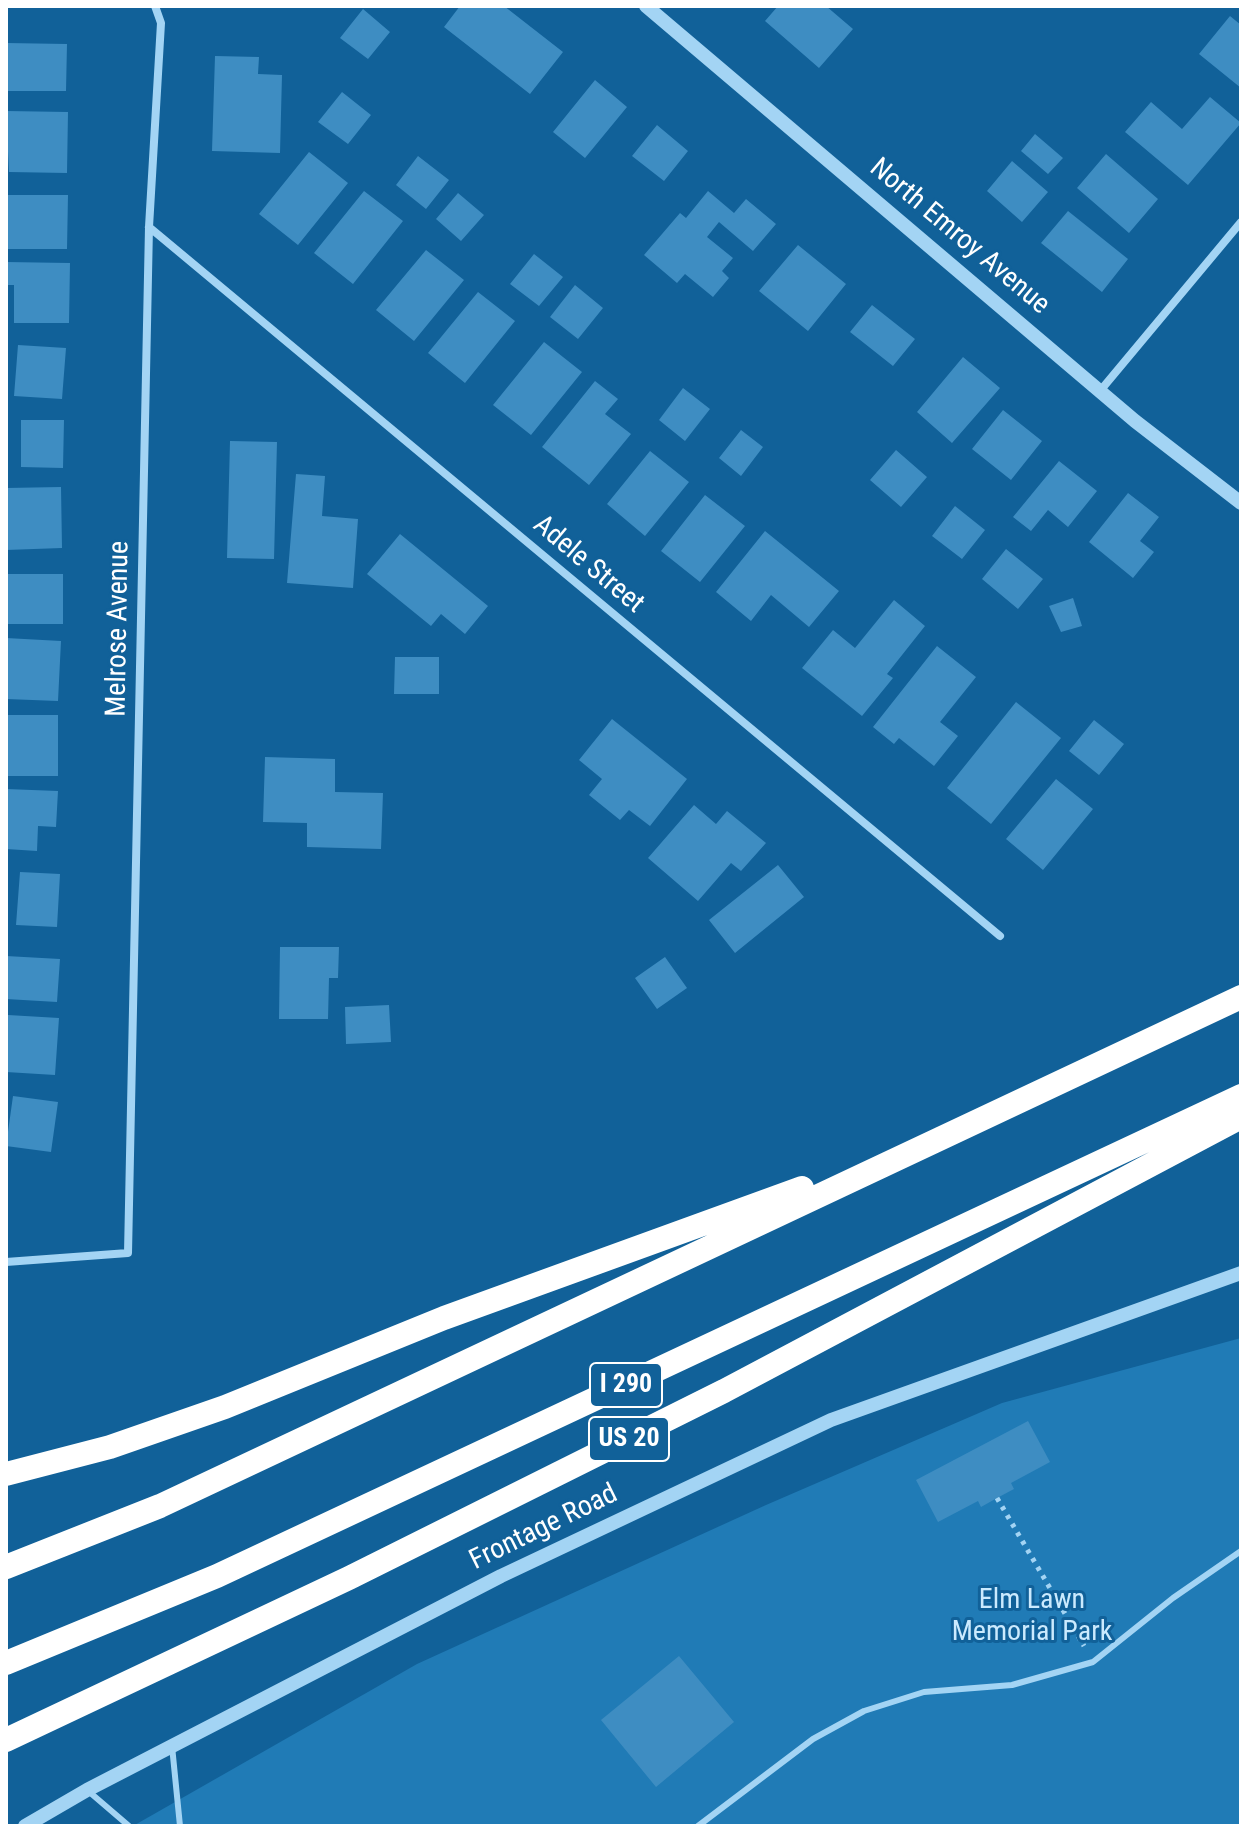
<!DOCTYPE html>
<style>
body{margin:0}
#map{position:relative;width:1247px;height:1832px;overflow:hidden;background:#116199;font-family:"Roboto Condensed",sans-serif}
canvas{display:block}
.frame{position:absolute;inset:0;border:8px solid #fff;pointer-events:none}
</style>
<div id="map">
<canvas width="1247" height="1832"></canvas>
<div class="frame"></div>
</div>
<script>
const c = document.querySelector('canvas').getContext('2d');
c.lineJoin = 'round';
function fillPath(path, color) { c.fillStyle = color; c.fill(path, 'evenodd'); }
function trace(path, color, width, dash) { c.strokeStyle = color; c.lineWidth = width; c.lineCap = dash ? 'butt' : 'round'; c.setLineDash(dash || []); c.stroke(path); }
function label(font, color, halo, rows, align = 'center') {
  c.font = font + ' "Roboto Condensed",sans-serif'; c.lineWidth = 6; c.setLineDash([]); c.textBaseline = 'middle'; c.strokeStyle = halo; c.fillStyle = color; for (const [text, x, y, turn = 0] of rows) {
    c.save(); c.translate(x, y); c.rotate((+turn || 0) * Math.PI / 180); c.textAlign = isNaN(turn) ? turn : align; if (halo) c.strokeText(text, 0, 0); c.fillText(text, 0, 0); c.restore();
  }
}
fillPath(new Path2D(`
 M1241,1338V1826H133L417,1664L766,1505L1002,1403Z`), '#207bb6');
fillPath(new Path2D(`
 M460,6H504L563,52L530,94L444,27Z
 M778,6H826L853,29L819,68L765,21Z
 M363,9L390,32L368,59L340,38Z
 M1230,16L1241,25V88L1199,54Z
 M6,43L67,44L66,91H6Z
 M215,56L259,57L258,74L282,75L280,153L212,151Z
 M595,80L627,107L585,158L553,132Z
 M342,92L371,115L348,144L318,122Z
 M1210,97L1241,123L1188,185L1125,132L1151,102L1182,129Z
 M6,111L68,112L67,173L9,172Z
 M657,125L688,151L664,181L632,156Z
 M1035,134L1063,158L1048,174L1021,151Z
 M309,152L348,183L298,245L259,214Z
 M1106,154L1158,199L1129,233L1077,188Z
 M418,156L449,180L426,209L396,185Z
 M1012,161L1048,192L1022,222L987,191Z
 M364,191L403,221L353,284L314,253Z
 M708,191L734,213L746,199L776,224L753,251L719,222L707,237L733,258L722,271L729,278L713,297L685,274L677,283L644,255L680,213L686,218Z
 M458,193L484,215L461,241L436,219Z
 M6,195H68L67,249H6Z
 M1068,211L1128,259L1102,292L1041,243Z
 M798,245L846,284L808,331L759,291Z
 M426,250L464,280L414,341L376,310Z
 M534,254L563,277L539,306L510,284Z
 M6,262L70,263L69,323H14V285H6Z
 M575,285L603,308L578,339L550,317Z
 M478,292L515,321L465,383L428,353Z
 M872,305L915,339L893,366L850,332Z
 M544,342L582,372L531,435L493,405Z
 M18,345L66,348L62,399L14,396Z
 M963,357L1000,388L952,443L917,412Z
 M595,381L618,399L605,414L631,434L589,485L542,447Z
 M683,388L710,409L685,441L659,420Z
 M1003,410L1042,441L1011,480L972,449Z
 M21,420H64L63,468L21,467Z
 M741,430L763,447L741,476L719,458Z
 M230,441L277,442L274,559L227,558Z
 M896,450L927,477L901,507L870,480Z
 M650,451L689,482L645,536L607,504Z
 M1059,461L1097,491L1068,527L1048,510L1031,531L1013,517Z
 M296,474L325,476L322,516L358,519L353,588L287,583Z
 M61,487L62,548L6,550V488Z
 M1128,493L1159,517L1140,541L1154,552L1133,578L1089,542Z
 M705,495L745,526L700,582L661,551Z
 M955,506L985,530L962,559L932,536Z
 M765,531L839,591L809,627L771,595L751,621L716,592Z
 M400,534L488,606L465,634L441,614L431,626L367,574Z
 M1006,549L1043,579L1018,609L982,579Z
 M6,574H63V624H6Z
 M1073,598L1082,626L1061,632L1049,606Z
 M894,600L925,626L887,674L893,678L862,716L802,668L833,630L855,648Z
 M6,638L61,641L58,701L6,699Z
 M937,646L976,677L940,722L958,736L934,766L899,738L894,744L873,727Z
 M395,657H439V694H394Z
 M1016,702L1061,738L991,824L947,788Z
 M6,715H58V776H6Z
 M612,719L687,779L650,826L629,810L620,820L589,795L602,779L579,760Z
 M1094,720L1124,744L1099,775L1069,751Z
 M265,757L335,759V792L383,793L381,849L307,847V823L263,822Z
 M1056,779L1093,809L1043,870L1006,839Z
 M6,789L58,791L56,827L38,826L37,851L6,849Z
 M694,805L716,824L727,811L766,843L741,871L731,863L698,901L648,858Z
 M778,865L804,897L735,953L709,920Z
 M20,872L60,874L57,927L16,925Z
 M280,947H339L338,978H329L328,1019H279Z
 M6,956L60,959L57,1002L6,999Z
 M665,957L687,988L657,1009L635,978Z
 M389,1005L391,1042L346,1044L345,1007Z
 M8,1015L59,1018L55,1075L6,1072Z
 M13,1096L58,1102L51,1152L6,1146Z
 M1028,1421L1050,1462L1011,1483L1014,1489L997,1498L981,1507L978,1501L938,1522L916,1480Z
 M679,1656L734,1722L656,1787L601,1720Z`), '#3e8dc2');
trace(new Path2D(`
 M997,1498L1084,1646`), '#a3d4f4', 5, [4, 6]);
trace(new Path2D(`
 M172,1746L180,1826
 M87,1790L129,1826
 M698,1826L813,1739L864,1711L924,1692L1012,1685L1093,1662L1173,1598L1241,1551`), '#a3d4f4', 6);
trace(new Path2D(`
 M149,227L1000,936
 M1100,391L1241,222
 M6,1262L128,1253L149,227L161,23L155,6`), '#a3d4f4', 8);
trace(new Path2D(`
 M646,6L1135,421L1241,503
 M25,1826L87,1790L501,1576L831,1420L1241,1273`), '#a3d4f4', 14);
trace(new Path2D(`
 M6,1474L110,1447L225,1407L444,1318L802,1188
 M6,1567L160,1506L1241,997
 M6,1663L217,1576L1241,1096
 M6,1740L349,1578L724,1391L1241,1117`), '#fff', 24);
for (const [x, y, w] of [
 [626,1385,72],
 [629,1439,80]
]) { const box = new Path2D(); box.roundRect(x - w / 2, y - 22, w, 44, 6); c.fillStyle = '#116199'; c.fill(box); trace(box, '#fff', 2); }
label('bold 26px', '#fff', null, [
 ["I 290",626,1385],
 ["US 20",629,1439]
]);
label('28px', '#fff', '#116199', [
 ["North Emroy Avenue",959,237,40],
 ["Adele Street",588,565,40],
 ["Melrose Avenue",119,629,-89],
 ["Frontage Road",544,1528,-26]
]);
label('28px', '#cbeafe', '#116199', [
 ["Elm Lawn",1032,1601],
 ["Memorial Park",1032,1633]
]);
</script>
